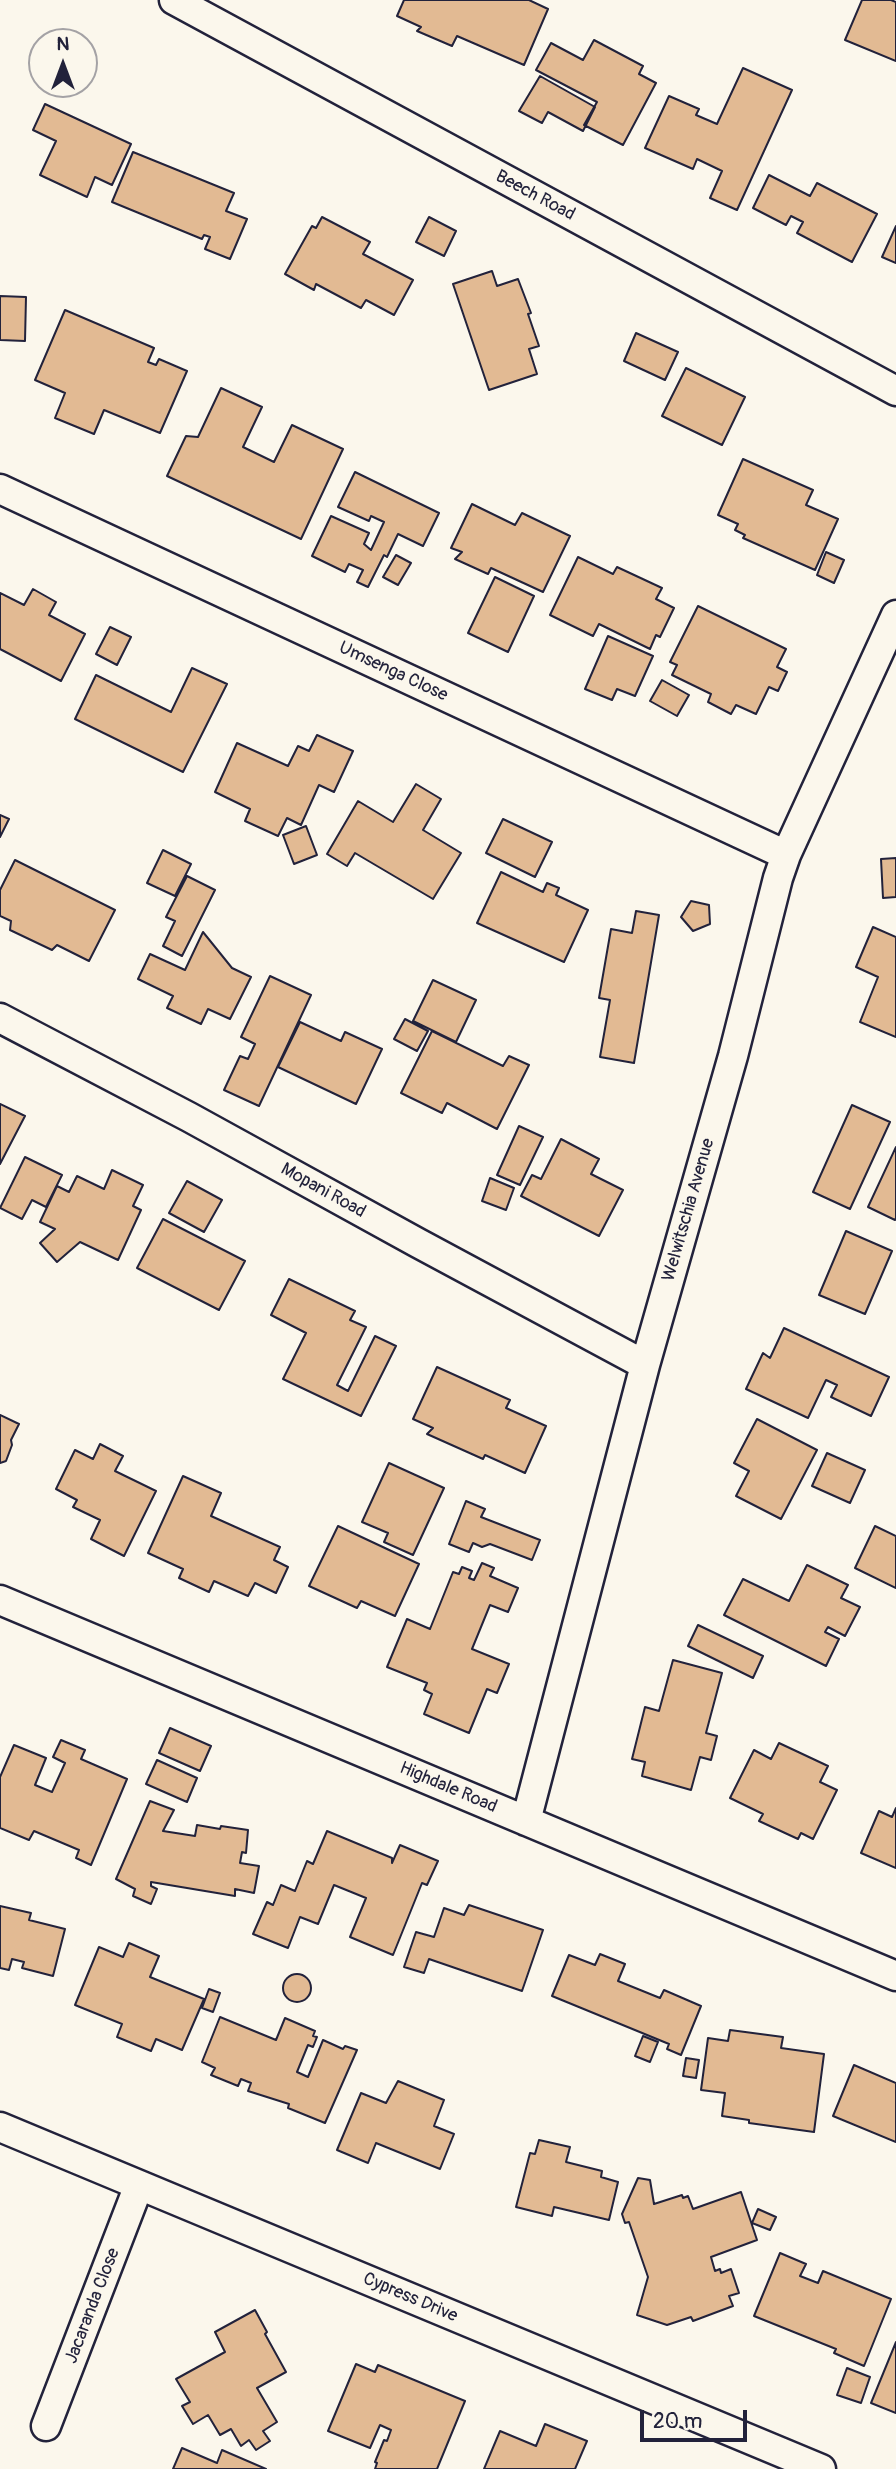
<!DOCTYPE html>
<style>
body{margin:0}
#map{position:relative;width:896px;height:2469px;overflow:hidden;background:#fbf7ec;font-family:Pangolin,sans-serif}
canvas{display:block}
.north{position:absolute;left:28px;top:28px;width:70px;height:70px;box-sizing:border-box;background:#fbf7ec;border:2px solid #a4a2a5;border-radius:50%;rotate:0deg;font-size:19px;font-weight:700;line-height:28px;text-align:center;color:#22223b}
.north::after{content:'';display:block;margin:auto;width:24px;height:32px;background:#22223b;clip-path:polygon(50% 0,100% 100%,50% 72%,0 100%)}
.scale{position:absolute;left:640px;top:2410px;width:107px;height:32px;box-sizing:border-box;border:4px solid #22223b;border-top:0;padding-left:9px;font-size:21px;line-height:24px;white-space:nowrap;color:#22223b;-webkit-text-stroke:5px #fbf7ec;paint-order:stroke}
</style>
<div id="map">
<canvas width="896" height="2469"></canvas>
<div class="north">N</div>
<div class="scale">20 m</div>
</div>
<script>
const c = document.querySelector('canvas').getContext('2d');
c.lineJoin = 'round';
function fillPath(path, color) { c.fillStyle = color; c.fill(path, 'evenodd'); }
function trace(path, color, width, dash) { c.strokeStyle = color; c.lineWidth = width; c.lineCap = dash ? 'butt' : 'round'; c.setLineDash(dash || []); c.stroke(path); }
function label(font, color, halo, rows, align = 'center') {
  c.font = font + ' Pangolin,sans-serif'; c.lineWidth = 6; c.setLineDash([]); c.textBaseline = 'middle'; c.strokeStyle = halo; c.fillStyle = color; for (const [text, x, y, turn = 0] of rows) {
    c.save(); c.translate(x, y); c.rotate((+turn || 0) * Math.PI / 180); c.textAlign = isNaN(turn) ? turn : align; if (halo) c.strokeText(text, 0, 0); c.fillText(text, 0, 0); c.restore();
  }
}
const building = new Path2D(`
 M404,0H529L548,9L524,65L457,36L452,46L417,31L421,27L397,16Z
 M862,0H891L896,2V61L845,40Z
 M594,40L643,66L639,74L656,83L623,145L584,125L597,102L536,70L551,43L583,60Z
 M743,68L792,90L737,210L710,198L722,171L697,159L693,169L645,148L669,96L699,109L696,115L717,124Z
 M540,76L595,107L583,131L548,112L542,123L519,111Z
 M45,104L131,144L112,185L95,177L87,197L40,175L56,141L33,130Z
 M133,152L234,193L226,211L247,219L230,259L205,249L210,237L204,235L202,239L112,202Z
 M769,175L810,196L817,183L877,214L852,262L797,233L803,222L791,216L786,225L753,208Z
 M322,217L370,242L363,254L413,280L394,315L366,300L361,308L316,284L314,290L285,274L312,226L316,228Z
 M429,217L456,231L444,256L416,242Z
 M896,226V263L882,257Z
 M492,271L497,286L518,279L531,313L528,314L539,346L529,349L537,374L489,390L453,284Z
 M0,296L26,297L25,341L0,340Z
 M65,310L154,348L148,362L156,365L159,359L187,371L160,433L104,410L94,434L55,418L65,393L35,380Z
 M636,333L678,352L665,380L624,361Z
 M686,368L745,397L722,445L662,416Z
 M221,388L262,407L243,447L274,462L292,425L343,449L301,539L167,476L186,436L198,437Z
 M743,459L813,490L806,505L838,519L815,570L743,538L745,535L735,530L738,524L718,515Z
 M355,472L439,513L423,546L398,534L387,557L384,555L368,587L357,582L363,570L349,564L345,572L312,556L331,516L369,533L364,544L371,550L384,522L371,516L369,521L338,507Z
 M472,504L515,525L522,513L570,536L543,592L491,568L488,574L455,559L462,552L451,548Z
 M826,552L844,560L834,583L817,575Z
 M396,555L411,563L398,585L383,577Z
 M578,557L613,574L617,567L662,588L656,599L674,608L660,637L656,635L650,649L599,624L593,636L550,615Z
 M495,577L534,596L508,652L468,633Z
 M33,589L56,602L49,615L85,634L61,681L0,649V593L24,605Z
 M698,606L786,649L777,667L787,672L778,691L769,687L756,714L736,705L731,714L708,702L711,694L672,675L677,665L670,662Z
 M110,627L131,637L117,665L96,654Z
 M608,636L653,656L635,696L617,689L612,700L585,689Z
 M192,668L227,684L183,772L75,719L96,675L171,712Z
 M662,680L689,695L677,716L650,701Z
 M317,735L353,751L334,792L319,785L301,825L287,818L278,836L245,821L250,809L215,792L237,743L288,766L298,746L309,751Z
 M416,784L441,799L423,830L461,853L433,899L355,853L347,866L327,854L358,801L393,822Z
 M0,815L9,819L0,837Z
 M503,819L552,842L535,877L486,853Z
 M306,826L317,855L294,864L283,835Z
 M163,850L191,864L175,896L147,883Z
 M896,858V897L883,898L881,859Z
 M15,860L115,910L89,961L57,945L52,950L10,930L11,921L0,916V890Z
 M501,872L543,892L547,883L559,888L556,895L588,910L564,962L477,923Z
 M187,876L215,890L182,956L163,946L175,921L166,917Z
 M691,901L709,905L710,924L693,931L681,917Z
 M636,911L659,915L634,1063L600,1057L610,1000L599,998L611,929L632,933Z
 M873,927L896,937V1037L860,1022L878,977L856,967Z
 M203,932L232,968L251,977L230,1019L208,1009L201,1024L167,1008L173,996L138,979L150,954L185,970Z
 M270,976L311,995L259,1106L224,1090L240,1056L248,1059L255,1044L241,1037Z
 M433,980L476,1000L456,1042L413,1021Z
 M405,1019L428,1031L417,1051L394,1039Z
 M300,1022L341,1041L345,1032L382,1049L356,1104L278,1067Z
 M432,1031L503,1066L509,1056L529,1065L497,1129L447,1103L442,1113L401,1093Z
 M0,1104L25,1116L0,1164Z
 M852,1105L890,1122L850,1209L813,1192Z
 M519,1126L543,1137L520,1185L497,1175Z
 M561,1139L599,1159L591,1174L623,1190L599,1236L521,1196L532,1175L541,1179Z
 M896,1147V1218L895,1220L868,1207Z
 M25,1157L62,1175L46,1207L32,1200L22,1219L0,1208Z
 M112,1170L143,1185L133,1206L141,1210L118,1260L80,1242L57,1262L40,1243L55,1229L40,1222L57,1186L69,1192L77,1176L104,1189Z
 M490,1178L514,1188L506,1210L482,1201Z
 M187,1181L222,1200L204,1232L169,1213Z
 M163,1219L245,1261L219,1310L137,1268Z
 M846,1231L892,1251L865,1314L819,1295Z
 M289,1279L355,1311L350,1320L366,1327L337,1385L348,1391L375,1336L396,1346L361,1416L283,1379L306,1333L271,1315Z
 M784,1328L889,1377L871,1416L831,1397L837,1385L826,1380L808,1418L746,1389L763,1353L770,1358Z
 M437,1367L510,1400L506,1408L546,1426L525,1473L485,1455L483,1459L427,1434L433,1428L413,1419Z
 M0,1415L19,1424L11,1440L12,1445L6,1461L0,1463Z
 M757,1419L817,1450L781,1519L736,1496L749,1471L734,1463Z
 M100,1444L123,1456L115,1471L156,1491L124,1556L91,1539L100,1520L73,1507L77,1500L56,1489L75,1450L93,1459Z
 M827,1453L865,1470L850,1503L812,1486Z
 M389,1463L444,1488L413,1555L384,1542L388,1533L362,1522Z
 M183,1476L221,1493L211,1516L280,1547L274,1560L288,1567L276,1593L255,1583L248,1596L214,1581L209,1592L179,1578L183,1569L148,1553Z
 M466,1501L485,1509L481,1517L540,1540L532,1560L490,1544L482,1547L473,1543L469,1552L449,1544Z
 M338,1526L419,1564L395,1616L361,1601L357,1608L309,1586Z
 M875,1526L896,1536V1588L855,1568Z
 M482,1563L494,1568L490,1576L518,1588L508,1612L490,1605L472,1649L509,1664L497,1693L487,1689L469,1733L424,1714L432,1694L424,1690L427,1683L387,1667L407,1619L430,1629L453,1572L459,1574L462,1567L472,1571L469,1578L474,1580Z
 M807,1565L848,1585L841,1598L860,1607L845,1636L828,1627L825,1632L839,1639L826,1666L724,1615L743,1579L789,1601Z
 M698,1625L763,1656L753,1678L688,1646Z
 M673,1660L722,1673L706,1733L717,1736L711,1760L700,1757L691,1790L642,1776L645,1762L632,1759L645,1707L659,1711Z
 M170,1728L211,1746L200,1771L159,1753Z
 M61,1740L85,1750L81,1759L127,1779L91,1865L76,1858L79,1850L34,1831L29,1840L0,1828V1777L14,1745L46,1758L35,1785L52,1792L65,1763L53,1757Z
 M779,1743L828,1766L820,1782L837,1790L813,1839L801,1833L798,1839L759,1821L763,1814L730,1798L754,1750L771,1759Z
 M157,1760L197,1778L187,1802L146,1784Z
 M150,1801L174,1810L163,1831L195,1836L197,1825L220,1829L221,1826L248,1830L246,1853L242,1852L240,1863L259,1866L254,1893L235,1889V1896L151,1882V1886L157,1889L151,1904L133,1896L135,1889L116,1879Z
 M896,1808V1868L861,1853L879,1811L892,1817Z
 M327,1831L392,1858V1863L400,1845L438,1861L427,1885L422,1883L393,1955L350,1937L366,1898L334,1885L318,1924L300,1917L288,1948L253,1934L267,1902L273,1905L281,1885L295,1891L307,1861L313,1864Z
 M469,1905L543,1930L522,1991L429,1959L424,1973L404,1967L416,1932L434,1937L444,1908L464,1915Z
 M0,1906L31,1913L29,1920L65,1929L53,1976L22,1968L24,1962L12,1959L9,1970L0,1968Z
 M129,1943L159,1956L150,1977L204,1999L182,2050L156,2039L151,2051L117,2037L122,2024L75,2005L99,1947L123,1957Z
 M600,1954L625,1964L618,1981L660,1998L664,1990L701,2006L681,2055L667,2049L669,2044L552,1996L569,1955L595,1965Z
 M283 1988a14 14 0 1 1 28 0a14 14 0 1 1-28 0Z
 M209,1989L220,1993L213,2012L202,2008Z
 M220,2017L276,2040L285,2018L315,2031L313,2036L317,2037L313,2047L308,2045L297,2072L308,2077L323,2040L343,2049L345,2046L357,2050L325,2123L288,2108L289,2104L248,2091L251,2083L241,2079L238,2086L211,2075L215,2068L202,2062Z
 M730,2030L783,2037L781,2048L824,2054L814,2132L749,2123V2120L722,2116L725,2093L701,2090L708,2038L728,2041Z
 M643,2036L658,2042L650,2062L635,2056Z
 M686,2058L699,2060L696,2078L683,2076Z
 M854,2065L896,2083V2142L833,2116Z
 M398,2081L444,2100L434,2126L454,2134L440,2169L376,2143L368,2163L337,2150L361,2093L386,2103Z
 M539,2140L570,2147L566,2162L602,2171L601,2177L618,2182L609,2220L554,2207L552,2216L516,2207L530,2153L535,2154Z
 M638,2178L650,2180L654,2204L682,2195L683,2198L688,2196L693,2209L741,2192L757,2240L711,2257L715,2271L720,2269L721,2273L731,2269L739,2293L729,2296L733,2306L693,2321L691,2317L667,2325L637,2315L648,2277L629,2222L625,2223L622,2214Z
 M758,2209L776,2217L770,2230L752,2223Z
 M780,2253L806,2264L800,2276L818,2283L823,2271L891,2299L864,2366L834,2353L836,2349L754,2316Z
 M255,2310L267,2332L265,2334L286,2372L257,2388L277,2422L263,2431L270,2441L256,2450L249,2440L241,2446L231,2429L220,2435L208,2415L193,2424L182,2406L190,2402L176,2379L225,2352L215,2332Z
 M896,2342V2413L871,2403Z
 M356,2364L375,2372L378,2365L465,2401L437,2469H375L377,2463L375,2462L384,2440L387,2441L391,2430L380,2425L370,2448L328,2431Z
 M847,2368L870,2377L861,2403L837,2395Z
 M545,2424L587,2441L575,2469H484L500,2431L536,2446Z
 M182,2448L217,2463L222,2450L266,2469H173Z`);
fillPath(building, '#e2ba93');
trace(building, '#22223b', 2);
const street = new Path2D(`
 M174,0L896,391
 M0,489L786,855
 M0,1018L189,1117L418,1243L645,1365
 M0,1600L896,1976
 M526,1821L645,1365L733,1056L778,878L786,855L896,615
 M0,2127L821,2469
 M46,2426L139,2185`);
trace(street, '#22223b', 33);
trace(street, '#fbf7ec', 28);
label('18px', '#22223b', '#fbf7ec', [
 ["Beech Road",535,196,28],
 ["Umsenga Close",393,672,25],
 ["Mopani Road",323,1191,29],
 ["Welwitschia Avenue",689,1210,-74],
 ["Highdale Road",448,1788,23],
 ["Cypress Drive",410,2298,23],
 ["Jacaranda Close",93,2306,-69]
]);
</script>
